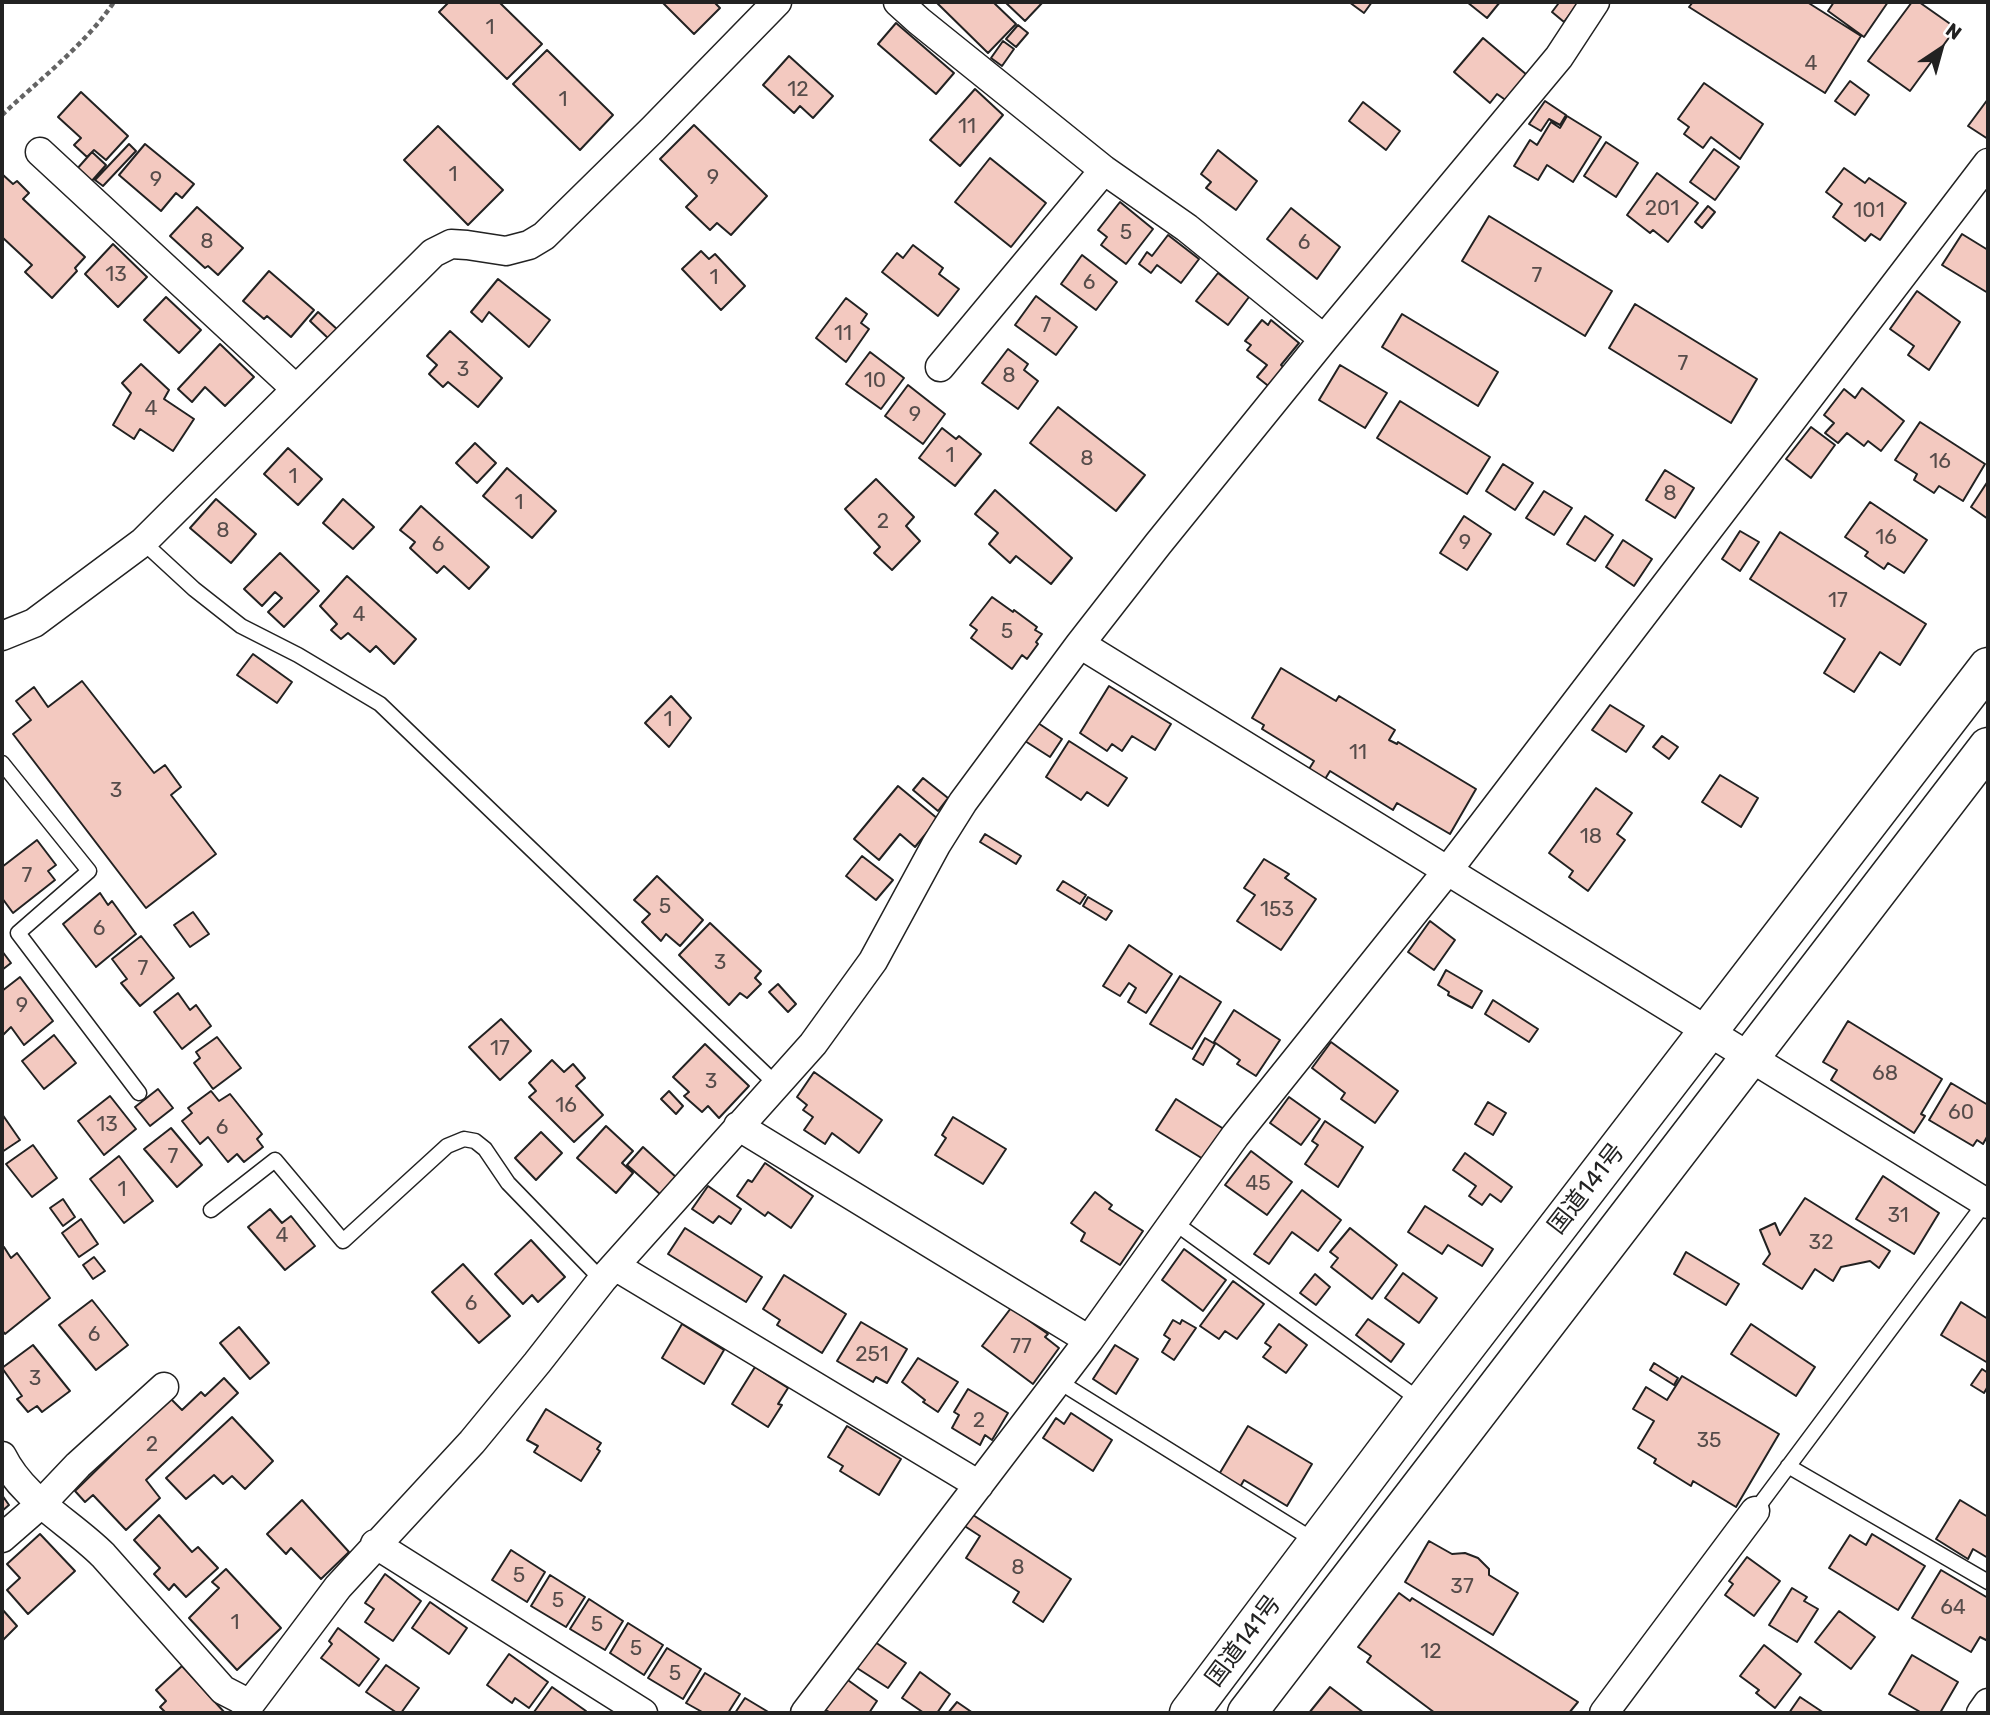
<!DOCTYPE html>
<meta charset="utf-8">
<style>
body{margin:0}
#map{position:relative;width:1990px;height:1715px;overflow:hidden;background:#fff;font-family:Rubik,sans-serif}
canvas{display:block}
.frame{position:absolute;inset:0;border:4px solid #222;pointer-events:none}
.north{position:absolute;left:1906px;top:14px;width:70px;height:70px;-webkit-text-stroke:5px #fff;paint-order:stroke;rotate:36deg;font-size:19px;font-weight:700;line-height:28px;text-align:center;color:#222}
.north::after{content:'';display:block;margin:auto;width:24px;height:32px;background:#222;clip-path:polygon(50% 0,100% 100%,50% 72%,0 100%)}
</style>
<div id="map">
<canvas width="1990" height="1715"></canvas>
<div class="frame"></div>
<div class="north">N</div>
</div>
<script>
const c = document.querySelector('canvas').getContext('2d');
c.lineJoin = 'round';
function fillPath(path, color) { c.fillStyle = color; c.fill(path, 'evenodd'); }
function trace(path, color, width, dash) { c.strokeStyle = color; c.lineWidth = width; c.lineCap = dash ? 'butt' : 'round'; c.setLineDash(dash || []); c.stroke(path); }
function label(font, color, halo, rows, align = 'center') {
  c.font = font + ' Rubik,"Noto Sans JP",sans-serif'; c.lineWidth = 5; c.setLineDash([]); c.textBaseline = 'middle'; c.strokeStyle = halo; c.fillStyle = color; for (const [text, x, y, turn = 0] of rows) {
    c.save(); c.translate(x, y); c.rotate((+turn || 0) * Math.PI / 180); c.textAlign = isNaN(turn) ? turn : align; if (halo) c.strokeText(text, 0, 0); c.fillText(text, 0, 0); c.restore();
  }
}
const building = new Path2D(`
 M449,2H499L542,44L507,79L439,12Z
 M662,2H714L720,8L694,34Z
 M936,2H993L1016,24L988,53Z
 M1005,2H1043L1025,21Z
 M1349,2H1372L1364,13Z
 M1467,2H1500L1487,18Z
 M1555,2H1579L1564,22L1552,12L1558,4Z
 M1693,2H1807L1861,36L1825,93L1689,7Z
 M1834,2H1888L1864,37L1828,11Z
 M1912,2H1919L1956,28L1910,91L1868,61Z
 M896,23L954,73L936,94L878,44Z
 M1018,25L1028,33L1016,47L1006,39Z
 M1483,38L1527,75L1507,101L1497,94L1490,103L1454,72Z
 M1003,41L1014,49L1002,66L991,58Z
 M547,50L613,115L580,150L513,84Z
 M789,56L833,96L813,118L800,106L794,113L763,85Z
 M1850,81L1869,95L1855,115L1835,101Z
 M1704,83L1763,124L1740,159L1711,137L1703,148L1684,134L1689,127L1678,119Z
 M975,89L1003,115L960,166L930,140Z
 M81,92L128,136L106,160L94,150L87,157L74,145L81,138L58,117Z
 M1988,99V139L1968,126Z
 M1545,101L1566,115L1560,125L1549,119L1541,131L1529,124Z
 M1363,102L1400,131L1386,150L1349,121Z
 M1567,116L1601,137L1573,182L1547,165L1538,180L1514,166L1530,140L1537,145L1551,122L1560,128Z
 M694,125L767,196L731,235L717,223L710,230L686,207L697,196L660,159Z
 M438,126L503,190L468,225L404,160Z
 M1606,142L1638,163L1616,197L1584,176Z
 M129,144L136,151L103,186L95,180Z
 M145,144L194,184L182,198L176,193L161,211L119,175Z
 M1714,149L1739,167L1715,200L1690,182Z
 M1218,150L1257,181L1236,210L1206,188L1211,182L1201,174Z
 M92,152L106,165L90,183L76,170Z
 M990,158L1046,203L1011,247L955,202Z
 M1844,168L1865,183L1869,178L1906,203L1880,240L1871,234L1865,241L1833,217L1842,204L1826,192Z
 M1657,173L1698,203L1668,242L1653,230L1650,233L1627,215Z
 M2,174L13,184L17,181L29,193L23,199L85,257L75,268L77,271L52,298L25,272L32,265L2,237Z
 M1120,202L1153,229L1126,264L1101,245L1107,237L1098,230Z
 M1708,206L1715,212L1702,228L1695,222Z
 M197,207L243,248L218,275L208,266L205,268L170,236Z
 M1291,208L1340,247L1317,279L1267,239Z
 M1489,216L1612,291L1585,336L1462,261Z
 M1962,234L1988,250V293L1942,265Z
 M1168,235L1199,259L1181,283L1157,265L1151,273L1139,264L1147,252L1152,256Z
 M113,244L147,277L118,307L85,274Z
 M913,245L943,268L939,274L959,289L938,316L882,272L897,253L903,258Z
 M701,251L709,259L715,254L745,286L721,310L682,269Z
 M1082,255L1117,282L1096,310L1061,284Z
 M269,271L314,310L291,337L267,316L264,319L243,301Z
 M1218,273L1249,297L1228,325L1196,301Z
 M498,279L550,320L529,347L489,312L482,322L471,312Z
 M1917,291L1960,322L1929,370L1908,355L1914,346L1890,329Z
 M1036,296L1077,327L1056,355L1015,325Z
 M166,297L201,330L179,353L144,320Z
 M846,298L867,314L861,323L869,329L846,362L816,338Z
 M1635,304L1757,379L1731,423L1609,348Z
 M318,312L338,330L330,340L310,321Z
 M1402,314L1498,372L1478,406L1382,347Z
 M1262,320L1268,325L1271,320L1299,343L1281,365L1291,374L1276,392L1257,377L1267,365L1247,350L1251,345L1245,341Z
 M450,331L502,378L478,407L448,382L443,387L429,374L437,365L427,356Z
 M220,344L254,377L225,406L205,387L192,402L178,389Z
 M1008,349L1028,364L1024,370L1038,381L1018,409L982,383Z
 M870,352L904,378L881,409L846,384Z
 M141,364L169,390L164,399L194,419L173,451L140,429L134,439L113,425L131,393L122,383Z
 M1340,365L1387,393L1365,428L1319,400Z
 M908,385L945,414L923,444L885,416Z
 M1862,388L1904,421L1881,451L1868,441L1864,446L1847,433L1838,443L1825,433L1834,423L1824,415L1844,389L1855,398Z
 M1400,401L1490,457L1467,494L1377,438Z
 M1058,407L1145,475L1116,511L1030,443Z
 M1920,422L1985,464L1963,501L1939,486L1934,493L1914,480L1917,474L1895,460Z
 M1811,427L1835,445L1811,478L1786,459Z
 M942,428L956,439L959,436L981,454L955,486L919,458Z
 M475,443L496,463L477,483L456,463Z
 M288,448L322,479L298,505L264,474Z
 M1503,464L1533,483L1515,510L1486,491Z
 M507,468L556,511L532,538L483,496Z
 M1665,470L1694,488L1675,518L1646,500Z
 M876,479L914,517L906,526L920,541L892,570L874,553L880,547L845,509Z
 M1988,481V519L1971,507Z
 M995,490L1072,558L1051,584L1016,556L1010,563L989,544L998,533L975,514Z
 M1544,491L1572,508L1554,535L1526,518Z
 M216,499L256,534L231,563L190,528Z
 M343,499L374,527L353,549L323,523Z
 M1870,502L1927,540L1904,573L1888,563L1884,569L1865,556L1868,552L1845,537Z
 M421,506L489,567L469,589L444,566L437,573L410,548L415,542L400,530Z
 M1464,516L1491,534L1467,570L1440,553Z
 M1585,516L1613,535L1595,561L1567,544Z
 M1740,531L1759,542L1740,571L1722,559Z
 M1780,532L1926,624L1900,665L1880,652L1854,692L1824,673L1845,639L1750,579Z
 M1623,540L1652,559L1634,586L1606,567Z
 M280,553L319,591L284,627L268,612L282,598L275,592L262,606L244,589Z
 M347,576L416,639L394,664L376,646L370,652L348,633L341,639L331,630L337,624L320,606Z
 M992,597L1013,612L1014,610L1037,627L1035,630L1042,634L1036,642L1038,644L1027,659L1022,655L1012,669L971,638L977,630L970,625Z
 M253,654L292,682L277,703L237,675Z
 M1281,668L1336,701L1339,696L1395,730L1389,740L1397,744L1398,742L1476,789L1450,834L1397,803L1393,810L1330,771L1322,784L1306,774L1314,761L1262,729L1264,725L1252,718Z
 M82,681L154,773L165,765L181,787L171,795L216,854L146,908L13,734L31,720L16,701L34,687L48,707Z
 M1109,686L1171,724L1155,750L1132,736L1122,751L1112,744L1107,751L1080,733Z
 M671,696L691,718L669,747L645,723Z
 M1610,705L1644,726L1626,752L1592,730Z
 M1038,723L1062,739L1050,757L1025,741Z
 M1662,736L1678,747L1669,759L1653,747Z
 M1069,741L1127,778L1108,806L1087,792L1081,800L1046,777Z
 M1720,775L1758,798L1741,827L1702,802Z
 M923,778L948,798L938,811L913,790Z
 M898,786L938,819L915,847L900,834L879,860L854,839Z
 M1596,788L1632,813L1617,834L1625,840L1588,891L1569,877L1573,871L1549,853Z
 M985,834L1021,856L1016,864L980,842Z
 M37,840L56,865L48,871L55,880L13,913L2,898V867Z
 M862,856L893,880L876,900L846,876Z
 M1264,859L1289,874L1285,878L1316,899L1281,950L1237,921L1255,895L1244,888Z
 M657,876L703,920L680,946L666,934L661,941L642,922L650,914L634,900Z
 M1063,881L1086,895L1080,904L1057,890Z
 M100,893L108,905L112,901L136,934L96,967L63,924Z
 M1088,897L1112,911L1106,920L1083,906Z
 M193,912L209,934L190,947L174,925Z
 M1430,921L1455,940L1434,970L1408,952Z
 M710,923L761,971L755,978L761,984L747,998L740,993L729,1005L679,955Z
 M141,936L174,978L140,1006L121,983L127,979L112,959Z
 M1129,945L1172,974L1146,1013L1128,1002L1136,988L1129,983L1120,996L1103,986Z
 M2,951L11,963L2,970Z
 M1446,970L1482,991L1472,1008L1448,995L1449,992L1438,985Z
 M1180,976L1221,1002L1192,1049L1150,1024Z
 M20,977L53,1021L24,1045L11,1027L2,1036V991Z
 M778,984L796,1004L788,1012L769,992Z
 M178,993L190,1010L196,1005L211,1026L182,1049L154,1012Z
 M1493,1000L1538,1029L1529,1042L1485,1014Z
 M1234,1010L1280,1040L1256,1076L1237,1064L1240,1060L1214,1042Z
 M501,1019L531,1051L500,1080L469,1047Z
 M1848,1021L1942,1079L1921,1114L1925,1116L1914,1133L1831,1080L1837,1070L1823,1062Z
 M54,1035L76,1063L44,1089L22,1061Z
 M217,1037L241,1068L213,1089L194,1063L200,1058L196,1052Z
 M1205,1038L1215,1044L1203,1065L1193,1059Z
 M1331,1042L1398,1091L1375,1123L1341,1099L1345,1093L1312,1068Z
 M705,1044L749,1086L719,1118L708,1106L702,1112L684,1096L689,1092L673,1077Z
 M552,1060L564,1072L573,1064L585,1078L576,1086L603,1115L574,1142L529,1097L536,1091L529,1083Z
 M814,1072L882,1120L859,1153L832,1133L825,1144L804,1130L813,1117L803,1110L807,1105L797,1097Z
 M1951,1083L1988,1105V1135L1983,1144L1977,1140L1973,1146L1929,1120Z
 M158,1089L173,1108L150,1126L135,1107Z
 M211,1091L219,1101L230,1094L262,1134L257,1139L263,1147L244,1162L237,1154L228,1162L208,1137L200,1144L182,1121L192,1113L188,1108Z
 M669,1091L683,1106L676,1114L661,1099Z
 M110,1096L136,1129L104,1155L78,1121Z
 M1289,1097L1320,1119L1301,1145L1270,1123Z
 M1176,1099L1227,1131L1208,1162L1156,1130Z
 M1488,1102L1506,1113L1493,1135L1475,1124Z
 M2,1114L20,1140L2,1152Z
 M953,1117L1006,1149L983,1184L935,1155L946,1138L942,1135Z
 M1325,1121L1363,1147L1338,1187L1305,1164L1318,1145L1312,1141Z
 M606,1126L633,1151L622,1163L633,1173L616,1193L577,1158Z
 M171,1128L202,1165L177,1187L144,1149Z
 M541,1132L562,1153L536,1180L515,1158Z
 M33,1145L57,1178L32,1197L6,1164Z
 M643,1147L677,1178L661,1195L627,1165Z
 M1251,1151L1292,1182L1267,1215L1225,1185Z
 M1465,1153L1512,1187L1501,1202L1490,1194L1482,1205L1469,1196L1476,1186L1453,1170Z
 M119,1156L153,1201L124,1223L90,1179Z
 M765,1163L813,1196L791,1228L768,1212L765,1216L737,1196L748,1180L752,1182Z
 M1883,1176L1939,1213L1914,1254L1856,1219Z
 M708,1186L741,1209L731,1224L719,1216L713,1223L692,1209Z
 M1302,1190L1341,1220L1318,1251L1292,1232L1269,1264L1254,1254Z
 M1095,1192L1112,1205L1109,1209L1143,1231L1120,1265L1081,1241L1085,1233L1071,1223Z
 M1805,1198L1890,1251L1879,1268L1870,1261L1841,1267L1833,1281L1815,1269L1802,1289L1763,1264L1770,1254L1760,1230L1775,1223L1780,1235Z
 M63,1199L75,1217L63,1226L50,1208Z
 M1425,1206L1493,1249L1482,1266L1448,1245L1442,1254L1408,1232Z
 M270,1209L282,1223L291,1216L315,1246L285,1270L248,1227Z
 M81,1219L98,1244L79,1257L62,1233Z
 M685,1228L762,1277L746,1302L668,1254Z
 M1350,1228L1397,1265L1372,1299L1331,1267L1338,1258L1330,1252Z
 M531,1240L565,1277L538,1302L532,1295L523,1304L495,1274Z
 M4,1247L11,1258L17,1253L50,1298L5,1334L2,1330V1249Z
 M1184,1249L1226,1280L1203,1311L1162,1280Z
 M1686,1252L1739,1284L1726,1305L1674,1274Z
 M94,1257L105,1271L93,1279L83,1265Z
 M463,1264L510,1316L479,1343L432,1292Z
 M1403,1273L1437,1298L1419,1323L1385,1298Z
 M1315,1274L1330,1287L1316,1305L1300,1293Z
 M784,1275L846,1314L822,1353L777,1325L780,1320L763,1309Z
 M1233,1281L1264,1304L1237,1339L1225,1331L1219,1339L1200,1326Z
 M92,1300L128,1345L96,1370L59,1325Z
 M1961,1302L1988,1319V1363L1941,1335Z
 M1011,1308L1048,1334L1045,1337L1059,1348L1033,1384L982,1346Z
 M1368,1319L1404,1344L1391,1362L1356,1335Z
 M1173,1320L1180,1324L1182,1320L1196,1328L1174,1360L1162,1352L1170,1339L1164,1335Z
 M861,1322L907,1349L887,1383L876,1377L873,1382L837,1361Z
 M682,1324L724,1350L704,1384L662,1358Z
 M1279,1324L1307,1345L1286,1373L1263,1357L1271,1347L1265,1343Z
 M1751,1324L1815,1367L1796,1396L1731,1354Z
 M239,1327L269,1363L250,1379L220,1343Z
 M33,1345L70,1391L42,1412L37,1406L28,1412L17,1399L22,1396L2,1368Z
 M1115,1345L1138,1359L1116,1394L1093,1379Z
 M918,1358L958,1382L938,1412L923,1402L925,1400L902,1382Z
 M1654,1363L1678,1378L1674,1385L1650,1370Z
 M755,1367L788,1388L778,1404L782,1405L768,1427L732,1404Z
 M1982,1369L1988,1373V1386L1984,1393L1971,1385Z
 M1682,1376L1779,1434L1736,1507L1693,1481L1691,1486L1654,1463L1656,1459L1638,1448L1654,1421L1633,1409L1646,1387L1667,1400Z
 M224,1378L238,1393L146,1480L160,1498L126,1530L93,1495L85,1502L75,1491L170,1398L182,1410L201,1392L205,1396Z
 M968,1389L1008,1413L992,1440L985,1435L980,1445L952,1428L959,1415L954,1412Z
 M546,1409L601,1443L597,1449L600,1451L581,1481L534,1452L538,1446L527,1440Z
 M1071,1413L1112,1440L1093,1471L1043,1438L1056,1418L1064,1424Z
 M232,1417L273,1461L245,1489L232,1476L223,1484L214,1475L186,1499L166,1478Z
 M847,1426L901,1459L879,1495L840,1471L843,1466L828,1457Z
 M1248,1426L1312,1464L1287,1506L1244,1480L1239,1489L1218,1476Z
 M2,1495L9,1505L2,1511Z
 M302,1500L349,1552L321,1579L291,1548L286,1554L267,1534Z
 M1960,1500L1988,1517V1558L1973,1549L1968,1559L1936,1539Z
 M970,1513L1071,1579L1043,1622L1013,1602L1019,1592L966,1558L980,1536L963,1525Z
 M159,1515L192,1552L198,1547L218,1568L186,1597L174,1584L169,1590L154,1574L160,1568L134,1540Z
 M40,1534L75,1571L28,1614L7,1590L20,1578L7,1564Z
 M1872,1534L1925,1566L1898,1610L1829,1568L1850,1535L1866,1545Z
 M1429,1541L1452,1554L1465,1553L1478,1558L1489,1569V1575L1518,1593L1493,1635L1405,1582Z
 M511,1550L545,1572L527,1602L492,1580Z
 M1747,1557L1780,1581L1754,1616L1725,1595L1733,1584L1729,1581Z
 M226,1569L281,1628L237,1670L189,1618L219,1588L212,1582Z
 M1941,1570L1988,1598V1641L1980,1637L1971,1652L1912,1618Z
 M385,1574L421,1601L393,1641L365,1622L374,1609L365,1603Z
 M550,1575L585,1597L566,1627L531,1606Z
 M1792,1588L1807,1597L1804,1601L1818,1609L1797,1642L1769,1625Z
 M1399,1593L1410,1601L1412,1598L1578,1702L1569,1713H1435L1367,1662L1371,1656L1358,1647Z
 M589,1599L623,1621L605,1650L570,1629Z
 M430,1602L467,1628L449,1654L412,1628Z
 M2,1609L17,1626L2,1641Z
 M1839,1611L1875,1637L1851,1669L1815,1642Z
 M628,1623L663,1645L644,1675L610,1653Z
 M338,1628L379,1659L359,1686L321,1658L332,1644L329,1641Z
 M875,1642L906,1663L888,1688L857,1668Z
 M1764,1645L1801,1674L1775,1708L1756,1693L1759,1690L1740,1676Z
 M667,1648L701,1669L683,1699L648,1678Z
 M509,1654L548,1682L529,1708L515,1698L512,1703L487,1685Z
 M1912,1655L1958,1682L1940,1713H1922L1889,1694Z
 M386,1665L419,1688L401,1713H397L366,1692Z
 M182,1666L225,1713H166L160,1707L166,1701L156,1690Z
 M920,1672L950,1694L937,1713H924L902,1698Z
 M705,1673L740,1694L728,1713H704L686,1703Z
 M845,1678L877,1701L869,1713H831L824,1709Z
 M552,1687L586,1711L585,1713L534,1712Z
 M1330,1687L1364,1713H1309Z
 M1800,1697L1824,1713H1789Z
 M745,1698L770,1713H735Z
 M957,1702L973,1713H948Z`);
fillPath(building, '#f3c9c0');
trace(building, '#222', 2);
const service = new Path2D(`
 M143,542L194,589L241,626L298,655L380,704L777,1085
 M2,763L89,871L18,933L139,1093
 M211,1210L275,1160L343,1241L447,1146L464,1139L475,1141L485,1149L508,1183L602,1280
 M1175,1223L1421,1401
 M1058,1381L1315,1541
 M1788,1466L1988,1582
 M1755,1511L1987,1200`);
const minor = new Path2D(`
 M898,2L919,21L1104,170L1187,228L1324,339
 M40,152L296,389
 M940,367L1104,170
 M2,636L34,623L143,542L433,253L451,244L467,245L506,251L529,245L544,236L653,129L777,2
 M1080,644L1988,1204
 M738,1126L1089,1340
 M615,1266L979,1485
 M2,1456C23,1499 70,1522 103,1555L223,1690L250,1704
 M2,1538L41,1504L78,1465L164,1387
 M375,1544L643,1713
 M246,1713L250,1704L338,1587L472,1442L537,1363L602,1280L813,1044L873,961L936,845L963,802L1080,644L1158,544L1324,339L1559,57L1595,2
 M805,1713L1089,1340L1235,1136L1448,870L1988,163
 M1604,1713L1755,1511
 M1981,1713L1988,1703`);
const trunk = new Path2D(`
 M1189,1713L1423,1402L1988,667
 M1247,1713L1988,747`);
trace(service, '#222', 17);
trace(minor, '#222', 31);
trace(trunk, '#222', 41);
trace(new Path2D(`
 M2,115C39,80 85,45 114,2`), '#646464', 4.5, [5, 3.5]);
trace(service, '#fff', 14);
trace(minor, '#fff', 28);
trace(trunk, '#fff', 38);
label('21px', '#564c4a', null, [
 ["1",490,28],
 ["4",1811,64],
 ["12",798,90],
 ["1",563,100],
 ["11",967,127],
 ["1",453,175],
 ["9",713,178],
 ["9",156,180],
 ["201",1662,209],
 ["101",1869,211],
 ["5",1126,233],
 ["8",207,242],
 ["6",1304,243],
 ["13",116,275],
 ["7",1537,276],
 ["1",714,278],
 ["6",1089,283],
 ["7",1046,326],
 ["11",843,334],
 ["7",1683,364],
 ["3",463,370],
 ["8",1009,376],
 ["10",875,381],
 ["4",151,409],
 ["9",915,415],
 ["1",950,456],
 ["8",1087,459],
 ["16",1940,462],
 ["1",293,477],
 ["8",1670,494],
 ["1",519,503],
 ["2",883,522],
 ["8",223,531],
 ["16",1886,538],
 ["9",1465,543],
 ["6",438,545],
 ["17",1838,601],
 ["4",359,615],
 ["5",1007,632],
 ["1",668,720],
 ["11",1358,753],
 ["3",116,791],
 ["18",1591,837],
 ["7",27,876],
 ["5",665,907],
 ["153",1277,910],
 ["6",99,929],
 ["3",720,963],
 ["7",143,969],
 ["9",22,1006],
 ["17",500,1049],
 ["68",1885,1074],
 ["3",711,1082],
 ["16",566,1106],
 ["60",1961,1113],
 ["13",107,1125],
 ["6",222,1128],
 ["7",173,1157],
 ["45",1258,1184],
 ["1",122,1190],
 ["31",1898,1216],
 ["4",282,1236],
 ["32",1821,1243],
 ["6",471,1304],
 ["6",94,1335],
 ["77",1021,1347],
 ["251",872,1355],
 ["3",35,1379],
 ["2",979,1421],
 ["35",1709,1441],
 ["2",152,1445],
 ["8",1018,1568],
 ["5",519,1576],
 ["37",1462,1587],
 ["5",558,1601],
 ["64",1953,1608],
 ["1",235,1623],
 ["5",597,1625],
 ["5",636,1649],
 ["12",1431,1652],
 ["5",675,1674]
]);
label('24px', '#222', '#fff', [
 ["国道141号",1587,1189,-52],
 ["国道141号",1244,1641,-53]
]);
</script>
